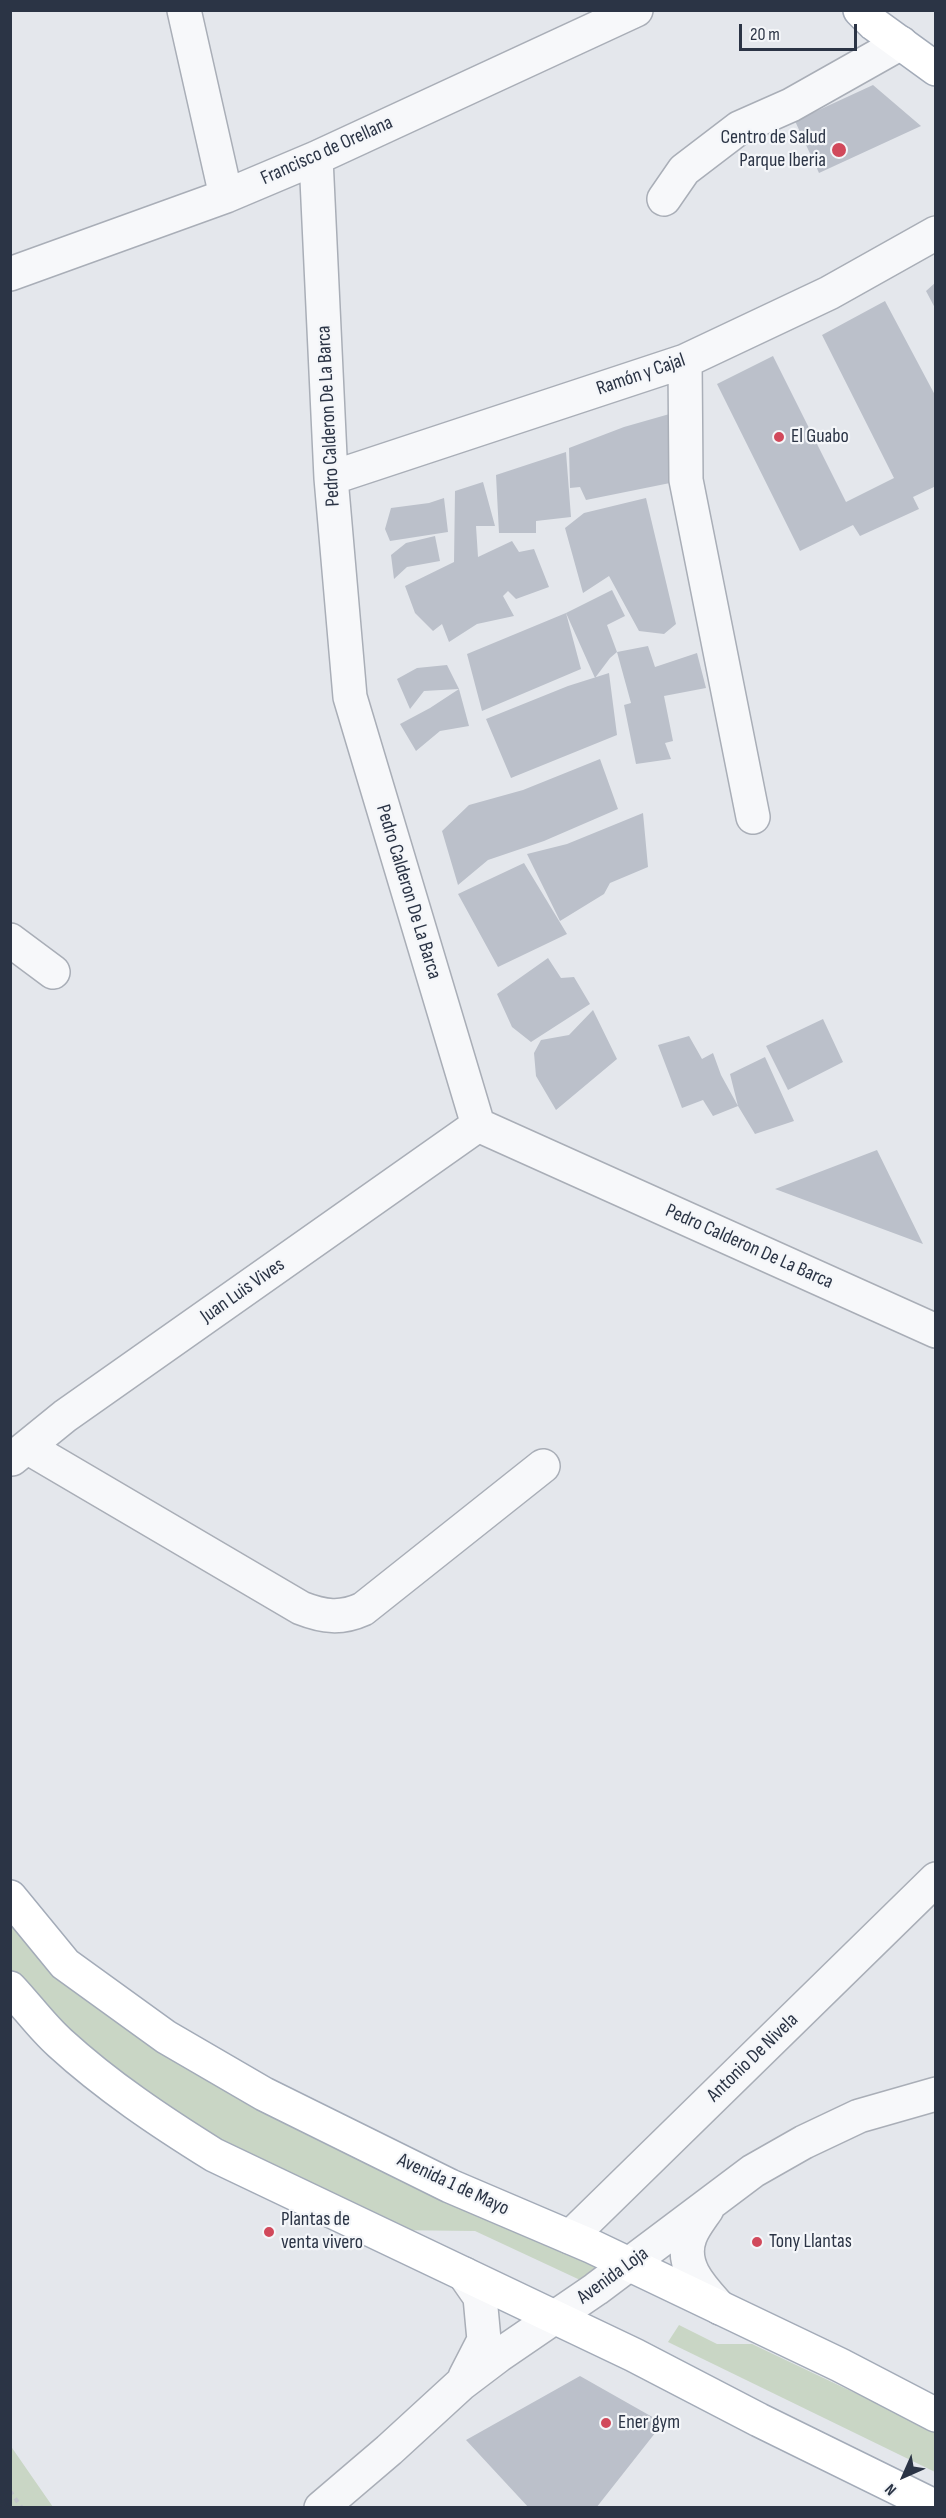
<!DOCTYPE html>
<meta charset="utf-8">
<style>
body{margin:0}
#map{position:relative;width:946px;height:2518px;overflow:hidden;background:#e4e7ec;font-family:"Sofia Sans Condensed",sans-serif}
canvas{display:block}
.frame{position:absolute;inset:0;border:12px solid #2b3445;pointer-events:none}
.north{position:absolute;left:874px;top:2446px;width:60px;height:60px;-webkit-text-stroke:4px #f4f6f9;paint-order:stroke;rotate:225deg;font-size:16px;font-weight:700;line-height:24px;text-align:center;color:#2b3445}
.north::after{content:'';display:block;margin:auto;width:21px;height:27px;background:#2b3445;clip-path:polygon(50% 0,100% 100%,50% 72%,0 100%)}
.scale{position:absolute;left:739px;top:24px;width:118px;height:27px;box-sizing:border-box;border:3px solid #2b3445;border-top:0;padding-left:8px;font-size:18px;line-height:21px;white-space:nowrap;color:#2b3445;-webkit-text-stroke:4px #f4f6f9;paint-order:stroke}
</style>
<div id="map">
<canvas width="946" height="2518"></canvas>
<div class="frame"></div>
<div class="north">N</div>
<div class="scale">20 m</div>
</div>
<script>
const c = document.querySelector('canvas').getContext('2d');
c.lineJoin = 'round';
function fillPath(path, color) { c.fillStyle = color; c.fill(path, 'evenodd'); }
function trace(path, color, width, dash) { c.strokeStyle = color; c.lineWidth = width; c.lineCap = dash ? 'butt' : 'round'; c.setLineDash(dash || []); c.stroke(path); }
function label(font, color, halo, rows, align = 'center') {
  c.font = font + ' "Sofia Sans Condensed",sans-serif'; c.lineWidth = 4.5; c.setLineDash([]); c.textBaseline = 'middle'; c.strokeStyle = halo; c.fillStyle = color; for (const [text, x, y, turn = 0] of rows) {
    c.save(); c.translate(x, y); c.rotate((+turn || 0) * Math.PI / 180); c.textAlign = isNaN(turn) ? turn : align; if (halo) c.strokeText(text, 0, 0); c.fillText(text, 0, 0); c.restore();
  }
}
fillPath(new Path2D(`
 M11,1908L162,2042L623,2264L593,2286L475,2231L386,2230L170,2120L11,1979Z
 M679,2325L717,2344H752L935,2431V2472L668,2342Z
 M10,2445L53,2507H11Z`), '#c9d6c5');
fillPath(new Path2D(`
 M873,85L921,126L819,173L795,121Z
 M936,282V310L926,291Z
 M885,301L936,397V486L913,497L919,509L860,536L853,525L800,551L717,384L773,356L846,502L894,478L822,335Z
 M673,413L675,482L586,500L580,487L570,488L569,448L624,427Z
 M566,452L571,517L536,521V533H499L496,475Z
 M483,482L495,526H476L478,557L512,541L519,552L534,549L549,587L516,599L508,591L503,596L514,616L477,624L449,642L442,624L433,631L415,613L405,586L454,562L455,491Z
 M444,498L448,532L390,541L385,529L391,508L429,503Z
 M646,498L676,624L664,634L639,631L609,576L583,593L565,528L584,513Z
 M435,536L440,561L407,567L394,579L391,555L406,543Z
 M612,590L625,616L607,625L617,652L610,658L595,678L566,613Z
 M566,613L581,669L482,711L467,654Z
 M648,646L655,667L697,653L706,688L664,696L673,741L665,743L671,759L636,764L624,705L631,703L617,652Z
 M447,665L459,689L424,691L410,709L397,679L417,668Z
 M609,673L617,735L511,778L486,719L568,686Z
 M459,689L469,726L440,731L416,751L400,724L430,708Z
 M600,759L618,809L544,841L488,860L458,885L442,831L469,805L523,790Z
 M643,813L648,867L610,883L604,894L560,921L527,854L567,844Z
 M524,863L567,934L498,967L458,894Z
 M548,958L561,978L574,977L590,1004L531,1042L512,1027L497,994Z
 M593,1010L617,1059L556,1110L536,1076L534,1053L541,1040L569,1035Z
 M823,1019L843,1062L788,1090L766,1046Z
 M689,1036L702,1059L713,1053L721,1075L738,1106L730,1074L765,1057L794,1121L755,1134L738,1106L713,1116L703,1100L682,1108L658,1045Z
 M877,1150L923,1244L775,1189Z
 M580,2376L663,2423L596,2508H529L466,2440Z`), '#bbc0ca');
const minor = new Path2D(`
 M184,10L226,196
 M316,158L331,478L350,697L478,1125L936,1331
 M664,199L684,170L739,128L791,105L901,43
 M10,274L226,196L316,158L636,10
 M685,361L686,480L753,817
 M331,478L685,361L829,293L936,233
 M10,940L53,972
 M27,1447L301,1608C324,1617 341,1619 363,1609L543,1466
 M12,1459L65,1416L478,1125
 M707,2209C701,2218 693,2228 690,2237C679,2266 703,2289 720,2308
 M570,2237L936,1879
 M464,2274L480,2297L484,2340L465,2377
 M321,2508L389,2450L461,2384L498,2356L596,2289L753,2171L804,2142L859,2116L936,2094`);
const major = new Path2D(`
 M860,10L874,24L936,69
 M10,1897L65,1964L166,2037L264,2094L450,2186L593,2247L840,2365L936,2415
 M10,1988C27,2006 42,2027 60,2043C107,2086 161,2122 214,2155L634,2355L759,2420L936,2507`);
trace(minor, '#a9aeb7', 36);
trace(major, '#a3abb8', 36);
trace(new Path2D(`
 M10,2491L22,2508`), '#c2c5cb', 4, [4.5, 4.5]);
trace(minor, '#f7f8fa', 33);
trace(major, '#fff', 33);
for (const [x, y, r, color] of [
 [839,150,8,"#d1495b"],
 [779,437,6,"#d1495b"],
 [269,2232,6,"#d1495b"],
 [757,2242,6,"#d1495b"],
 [606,2423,6,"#d1495b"]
]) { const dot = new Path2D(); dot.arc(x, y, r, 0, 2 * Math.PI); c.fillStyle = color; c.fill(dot); trace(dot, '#f4f6f9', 2); }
label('20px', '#2b3445', '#f4f6f9', [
 ["Centro de Salud",826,138,"right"],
 ["Parque Iberia",826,161,"right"],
 ["El Guabo",791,437],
 ["Plantas de",281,2220],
 ["venta vivero",281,2243],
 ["Tony Llantas",769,2242],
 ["Ener gym",618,2423]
], 'left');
label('20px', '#2b3445', '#f4f6f9', [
 ["Francisco de Orellana",327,151,-24],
 ["Ramón y Cajal",641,375,-19],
 ["Pedro Calderon De La Barca",329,416,-93],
 ["Pedro Calderon De La Barca",408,892,73],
 ["Pedro Calderon De La Barca",749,1247,24],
 ["Juan Luis Vives",243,1291,-35],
 ["Antonio De Nivela",753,2058,-44],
 ["Avenida 1 de Mayo",453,2185,25],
 ["Avenida Loja",613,2276,-36]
]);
</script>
